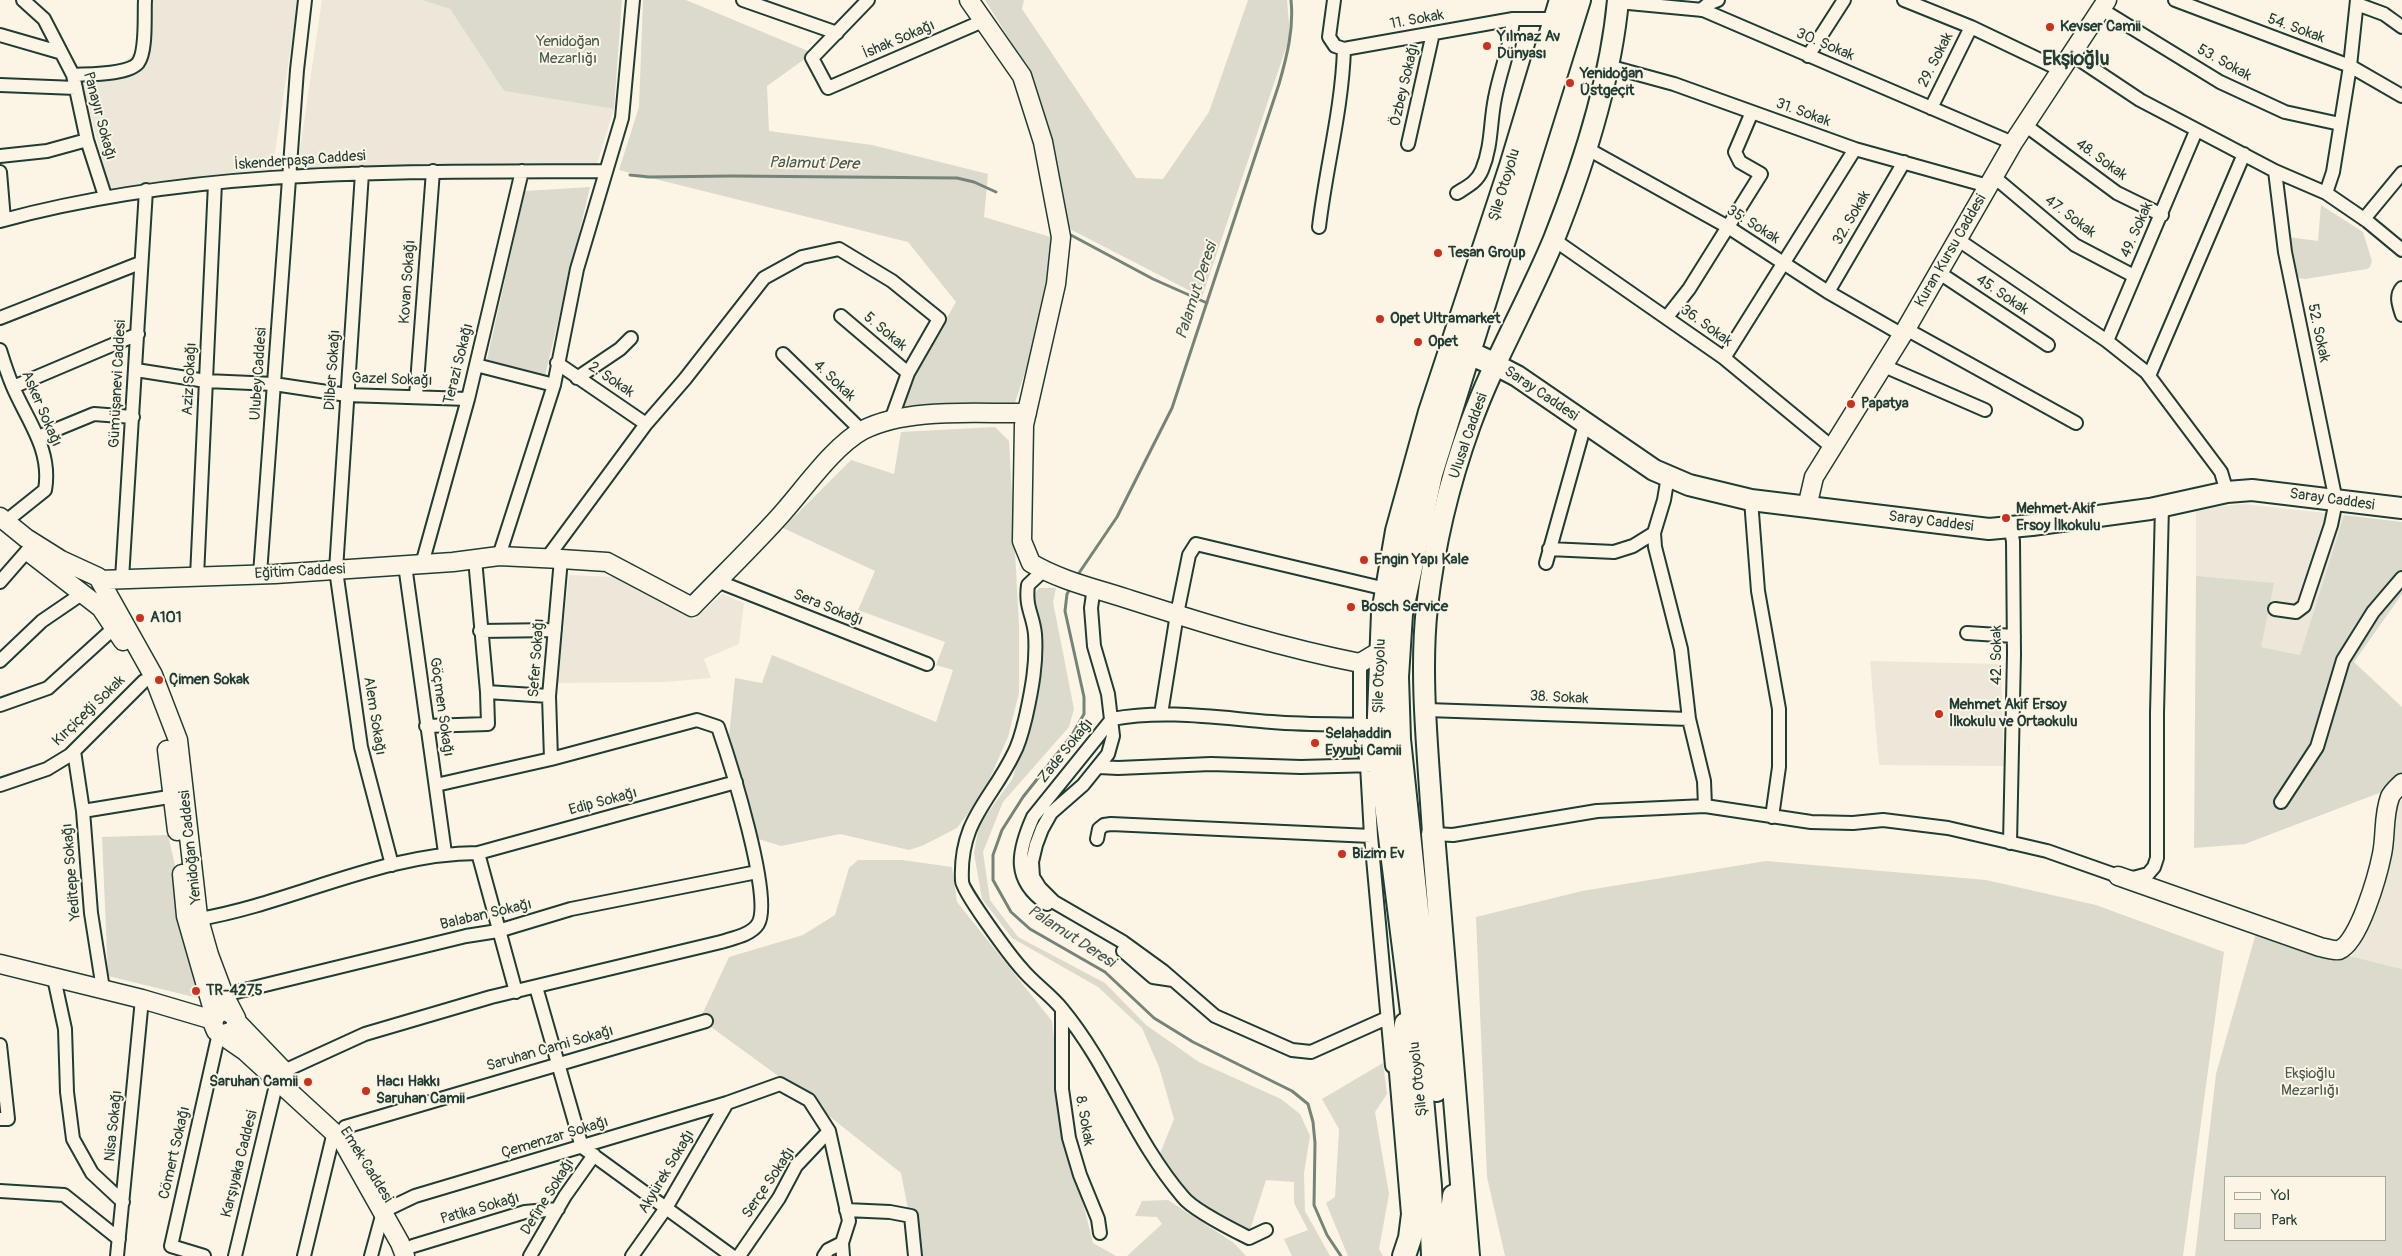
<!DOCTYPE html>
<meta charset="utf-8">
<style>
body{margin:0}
#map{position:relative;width:2402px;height:1256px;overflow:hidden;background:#fcf5e5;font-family:Pangolin,sans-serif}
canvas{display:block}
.legend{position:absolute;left:2224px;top:1176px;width:162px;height:65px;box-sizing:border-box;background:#fcf5e5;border:1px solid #a4ab9e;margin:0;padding:6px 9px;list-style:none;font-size:15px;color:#1f3d34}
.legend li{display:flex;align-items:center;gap:10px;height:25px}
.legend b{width:25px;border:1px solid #a4ab9e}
</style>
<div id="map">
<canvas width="2402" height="1256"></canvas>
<ul class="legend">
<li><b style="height:6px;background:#fcf5e5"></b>Yol</li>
<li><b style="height:14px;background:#dcdacc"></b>Park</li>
</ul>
</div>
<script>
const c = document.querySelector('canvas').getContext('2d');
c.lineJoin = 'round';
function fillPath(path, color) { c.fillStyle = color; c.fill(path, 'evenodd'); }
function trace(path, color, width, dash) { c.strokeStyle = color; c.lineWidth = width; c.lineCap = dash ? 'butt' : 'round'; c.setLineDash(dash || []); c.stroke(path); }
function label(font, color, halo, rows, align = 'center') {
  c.font = font + ' Pangolin,sans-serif'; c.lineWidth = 4; c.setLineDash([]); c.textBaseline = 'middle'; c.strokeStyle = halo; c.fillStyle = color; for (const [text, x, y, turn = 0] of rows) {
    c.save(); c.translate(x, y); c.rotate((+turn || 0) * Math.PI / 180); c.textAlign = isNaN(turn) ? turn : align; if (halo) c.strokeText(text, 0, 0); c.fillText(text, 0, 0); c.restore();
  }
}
fillPath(new Path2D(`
 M139,0H298L272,172L110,190L79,70L122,64L141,46Z
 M322,0H422L450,9L504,91L614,109L597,164L297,169Z
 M2243,504L2344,515L2300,655L2261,647L2196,576V509Z
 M569,575L614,577L695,619L722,594L744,603L739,644L704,659L711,678L665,682L557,683Z
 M1870,661L2001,664L2004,766L1879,765Z
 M2402,793V969L2352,957Z`), '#ece7d8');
fillPath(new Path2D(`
 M422,0H622L614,109L504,91L450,9Z
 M643,0H686L813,53L767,86L769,131L872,145L988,174L984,217L1054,238L1057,274L1012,412L894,410L956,302L908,242L619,170L639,107Z
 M985,0H1024L1022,9L1136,178L1163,179L1209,112L1248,0H1287L1290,36L1202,297L1062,225L1055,209L1013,45Z
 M590,187L544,380L486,364L525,191Z
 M2321,205L2363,232L2372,261L2370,267L2367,269L2305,279L2299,278L2296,273L2288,237L2318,241Z
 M995,427L1009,441L1019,626V693L1008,737L983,794L957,828L924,845L909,850L840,834L781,846L746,835L729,736L735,678L762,683L772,655L936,722L953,670L936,665L945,642L858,610L875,571L783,528L851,460L894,474L901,432Z
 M2344,515L2402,522V594L2354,662L2402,707V775L2387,790L2245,844L2194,848L2196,576L2274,583L2261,647L2300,655Z
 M1039,588H1056L1053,602L1074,709L1069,727L1003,802L983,852L990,900L1018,937L1105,983L1146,1025L1199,1062L1281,1099L1300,1114L1310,1136L1304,1173L1305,1211L1330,1256H1292L1284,1239L1308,1230L1294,1203V1182L1266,1180L1249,1233L1187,1198L1159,1156L1174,1119L1159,1067L1142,1028L1098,987L1012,938L982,899L974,853L979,825L1013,778L1041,664L1032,598Z
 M168,835L206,1000L108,976L102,837Z
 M858,860H902L952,867L957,902L1052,1021L1064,1127L1093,1243L1116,1256H917L901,1173L781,1078L700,1019L729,957L803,935L835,915L849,868Z
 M1766,861L1986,880L2096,905L2224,952L2183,1256H1505L1487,1177L1476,917L1582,891Z
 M2256,933L2402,969V1256H2195L2216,1074ZM2226,1177H2386V1240H2226Z
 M1383,1063L1387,1094L1375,1112L1389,1194L1379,1249L1383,1256H1348L1326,1203L1335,1197L1339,1129L1322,1099Z
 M1168,1200L1234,1243L1246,1256H1127L1162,1224L1157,1217L1135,1216L1142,1201Z`), '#dcdacc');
trace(new Path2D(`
 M630,175L649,177L732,176L957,178L974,182L996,192
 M1069,234L1153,279L1207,303
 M1079,573L1117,517L1172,408L1279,84C1287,56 1294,29 1291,0
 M1070,589L1067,594L1065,611L1084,697V714L1072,735L1023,797L1002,830L993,855V880L1011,912L1030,929L1105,972L1154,1018L1193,1042L1292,1091L1308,1104L1313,1122L1315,1143L1314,1205L1327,1235L1341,1256`), '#758479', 3);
const street = new Path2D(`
 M23,0L44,19L73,75L87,140L105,196
 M743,0L837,33
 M868,0L812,58L828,88L983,21
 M1334,0L1329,37L1335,46L1344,49L1513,19H1555
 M1904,0L1971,27L2061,70
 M2175,0L2350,66L2402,96
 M2357,0L2350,66L2333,172L2326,193L2367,221L2402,250
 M1618,2L1703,10L2013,143
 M2357,4L2384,14L2402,27
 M2101,9L2220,82L2285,112L2340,124
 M1701,10L1708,4L1718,0
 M0,35L59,52
 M2071,54L2140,100L2275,171L2326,193
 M1808,56L1844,0
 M1608,66L1674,84L1855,149L1988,186
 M73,75C88,74 128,75 138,63C147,51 144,15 145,0
 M0,85L76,88
 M1931,108L1971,27
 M2025,125L2117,193L2162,215
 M1408,144L1433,33
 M1586,148L1728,227L1828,292L1901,334
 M0,156L47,151L87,140
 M0,172L4,220
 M362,173L336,570L361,747L392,865
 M1993,176L2075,245L2134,276
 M1457,193C1468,186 1477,182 1482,170C1492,146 1490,122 1495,98C1500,71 1511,46 1513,19
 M2364,219L2402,173
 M0,221C198,167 402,172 605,171
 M1319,227C1326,167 1342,110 1344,49
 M1553,239L1724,358L1833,448
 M1957,239L2107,341L2146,372L2221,472L2227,492
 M1938,272L2048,345
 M2402,288C2395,296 2399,305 2402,315
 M1828,292L1904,162
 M841,316L908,373
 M1667,317L1689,289L1761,174L1740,162L1735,152L1752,112
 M0,318L140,263
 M1906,329L2076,423
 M2107,341L2196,131
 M0,350C4,363 8,375 13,387C28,422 52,450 45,490L5,522
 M783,354L862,431
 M1724,358L1855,149
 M557,363L646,424
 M476,365L554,385
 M1884,366L1985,410
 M136,370L206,381L274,384L347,395L468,399
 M2149,376L2244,154
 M577,378L620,349L631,338
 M13,387L138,334
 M416,396L433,171
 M38,437L94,414L133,417
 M1668,476L1664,500L1654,533L1655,547L1681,649L1689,719L1704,781L1705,806
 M1751,500L1758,591L1779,709V767L1772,817
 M2010,527L2013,541L2014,654L2010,843
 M1549,549L1614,552L1633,546L1654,533
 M499,556L554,385L577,269L622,118L633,0
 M547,558L646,424L685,379L764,278L802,257L839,249L892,281L939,319L908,373L891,420
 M475,559L487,692L549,696
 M1546,563L1585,424
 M422,564L468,399L522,171
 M405,565L445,853
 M1044,570L1028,585C1025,608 1033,614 1035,634C1037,662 1032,689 1026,716C1023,728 1020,742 1014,753C991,801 959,820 962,881C962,891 1011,957 1021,968C1033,983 1050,994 1062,1009C1110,1067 1134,1140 1183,1197C1193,1210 1233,1230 1249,1238L1266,1230
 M260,574L297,70L305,0
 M197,577L215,183
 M122,579L146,190
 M717,581L927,664
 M0,582L27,551
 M1094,587L1091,608L1094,646L1108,694L1113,736L1108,754L1083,785L1051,813L1042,829L1036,845L1032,862L1033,877L1040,888L1054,902L1123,942L1163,971L1215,1016L1292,1050L1311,1052L1387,1018
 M2275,609L2296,612L2304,606L2331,525L2336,501L2285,252L2275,171
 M480,631L555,630
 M1967,633L2014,636
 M0,661L42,621L83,593
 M1360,663V725L1367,765L1371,836L1392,1066
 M0,705L48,688L114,628
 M1427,710L1689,719
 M1161,714L1177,614L1189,555L1196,544L1386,589
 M426,726L488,724L487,692
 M74,751L83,811L91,913L103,989
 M551,759L549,696L561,559
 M1099,767L1118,768L1211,764L1301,767L1374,765
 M0,785L47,769L70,755L144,681
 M2281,802L2317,747L2343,660L2373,612L2402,578
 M83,811L181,795
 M1433,834L1453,835L1597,811L1705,806L1811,822L1853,823L1883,820L1948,828L2047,851L2118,876L2133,878L2148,874L2154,867L2157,858V713L2162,506
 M1097,839L1099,829L1104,825L1111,824L1371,836
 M478,853L736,782
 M1047,904C1012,880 1017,853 1033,817L1112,719C1165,709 1219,718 1272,722C1307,725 1343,724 1379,725
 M199,919C292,903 382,853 478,853L516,992
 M1123,951L1153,977L1173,980
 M54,978L65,1029L67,1092L73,1139L92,1173L123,1202
 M536,987L582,1147L732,1256
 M224,995L466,936L498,931L571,909L757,872
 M1062,1009V1089L1069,1138L1080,1175L1098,1219L1100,1233
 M0,1045L8,1119H0
 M284,1071L365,1034L491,997L721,942C733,938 751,935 758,924C774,899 729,759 718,727L697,720L551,759L436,785
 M345,1127L706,1021
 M0,1191L64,1195L119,1239
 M392,1207L415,1196L727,1103L780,1084L809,1100L829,1131L849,1221L842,1243L843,1256
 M846,1210L890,1212L911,1216L915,1256
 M413,1246L525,1212L558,1209
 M117,1256L142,999
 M204,1256L171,1246L219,1033
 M235,1256L277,1081
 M304,1256L334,1132
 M371,1256L383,1212
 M530,1256L565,1196L594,1155
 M632,1256L666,1208L727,1103
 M739,1256L779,1198L796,1166L829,1131
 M824,1256L828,1250L842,1243`);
const secondary = new Path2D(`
 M969,0L1022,76L1043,142L1061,237L1056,284L1024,425L1022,541L1031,563C1061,581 1098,589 1131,600C1206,624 1283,648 1360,663L1380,651
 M1807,507L1814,477L1906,329L2013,143L2107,0
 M0,517L26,538L61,560L98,577L153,675L178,740L198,916L209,955L224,995L236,1018
 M30,553L101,608L123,641
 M100,580L275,574L453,562L499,556L561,559L607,562L692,607C721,577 751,548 779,517C802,492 833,446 863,430C908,407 977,414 1027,413
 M167,750L177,831
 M182,874L186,916L215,1017
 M2118,876L2320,947C2325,948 2334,951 2339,950C2359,943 2378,874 2382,854C2386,835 2383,816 2390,797C2392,792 2398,787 2402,783
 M0,964L142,999L213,1020
 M236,1021L284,1071
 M223,1034L233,1031L236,1025V1018L227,1011L220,1012L215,1017L213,1024L216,1031L245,1051L342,1140L400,1243L405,1256`);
const primary = new Path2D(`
 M1494,364L1517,376L1654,470L1689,485L1751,500L1989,529L2032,525L2150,509L2227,492L2252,490L2402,508
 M1433,834C1429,762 1419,678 1427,607C1434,546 1449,483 1470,425C1493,361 1528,302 1554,239C1583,166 1611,78 1618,0`);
const highway = new Path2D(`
 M1469,353L1494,364
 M1433,834L1468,1256
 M1436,1090L1399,739L1397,677L1401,614L1431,474L1579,0
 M1404,1256L1410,1238L1413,1214L1400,1061L1406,1024
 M1433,1256L1430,1186L1420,1076L1378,741L1383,613L1397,531L1430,412L1511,166L1561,0
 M1446,1256L1454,1196`);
trace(street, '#1f3d34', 16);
trace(secondary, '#1f3d34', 21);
trace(primary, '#1f3d34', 24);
trace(highway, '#1f3d34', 26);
trace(street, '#fcf5e5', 12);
trace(secondary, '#fcf5e5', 18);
trace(primary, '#fcf5e5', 20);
trace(highway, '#fcf5e5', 22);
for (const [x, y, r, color] of [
 [2050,27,5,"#c8321e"],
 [1487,46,5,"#c8321e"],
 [1570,83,5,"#c8321e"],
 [1438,253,5,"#c8321e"],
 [1380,319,5,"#c8321e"],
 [1418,342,5,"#c8321e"],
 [1851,404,5,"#c8321e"],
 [2006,518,5,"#c8321e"],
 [1364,560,5,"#c8321e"],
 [1351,607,5,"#c8321e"],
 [140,618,5,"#c8321e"],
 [159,680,5,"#c8321e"],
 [1939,714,5,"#c8321e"],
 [1315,743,5,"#c8321e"],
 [1342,854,5,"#c8321e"],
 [196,991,5,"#c8321e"],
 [308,1082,5,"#c8321e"],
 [366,1091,5,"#c8321e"]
]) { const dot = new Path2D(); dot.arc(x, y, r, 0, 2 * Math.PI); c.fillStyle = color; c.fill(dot); trace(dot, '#fcf5e5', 2); }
label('15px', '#1f3d34', '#fcf5e5', [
 ["11. Sokak",1417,20,-10],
 ["54. Sokak",2296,29,20],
 ["İshak Sokağı",899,40,-23],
 ["30. Sokak",1825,45,23],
 ["29. Sokak",1936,60,-63],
 ["53. Sokak",2224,63,29],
 ["Özbey Sokağı",1405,85,-77],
 ["31. Sokak",1803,113,20],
 ["Panayır Sokağı",99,116,75],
 ["48. Sokak",2101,160,36],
 ["İskenderpaşa Caddesi",300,161,-4],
 ["Şile Otoyolu",1505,185,-73],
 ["47. Sokak",2070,217,37],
 ["32. Sokak",1852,218,-60],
 ["35. Sokak",1753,225,32],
 ["49. Sokak",2137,230,-66],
 ["Kuran Kursu Caddesi",1951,251,-60],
 ["Kovan Sokağı",408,282,-86],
 ["45. Sokak",2002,295,34],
 ["36. Sokak",1706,326,36],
 ["5. Sokak",885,332,40],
 ["52. Sokak",2318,333,78],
 ["Terazi Sokağı",459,364,-76],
 ["Dilber Sokağı",333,370,-86],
 ["Ulubey Caddesi",259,374,-86],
 ["Aziz Sokağı",190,379,-87],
 ["Gazel Sokağı",392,380,2],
 ["2. Sokak",611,380,34],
 ["4. Sokak",834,381,44],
 ["Gümüşanevi Caddesi",118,384,-87],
 ["Saray Caddesi",1541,394,34],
 ["Asker Sokağı",41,409,67],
 ["Ulusal Caddesi",1469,436,-71],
 ["Saray Caddesi",2332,500,8],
 ["Saray Caddesi",1931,522,7],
 ["Eğitim Caddesi",300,572,-3],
 ["Sera Sokağı",828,608,22],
 ["42. Sokak",1997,655,-90],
 ["Sefer Sokağı",537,658,-86],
 ["Şile Otoyolu",1380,676,-88],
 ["38. Sokak",1559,698,3],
 ["Göçmen Sokağı",441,707,82],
 ["Kırçiçeği Sokak",89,711,-44],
 ["Alem Sokağı",374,716,81],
 ["Zade Sokağı",1066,751,-51],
 ["Edip Sokağı",603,802,-15],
 ["Yenidoğan Caddesi",191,847,-96],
 ["Yeditepe Sokağı",72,872,-95],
 ["Balaban Sokağı",486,915,-13],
 ["Saruhan Cami Sokağı",550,1049,-16],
 ["Şile Otoyolu",1419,1079,-96],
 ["8. Sokak",1084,1121,80],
 ["Nisa Sokağı",114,1126,-84],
 ["Çemenzar Sokağı",555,1138,-17],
 ["Cömert Sokağı",175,1153,-77],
 ["Karşıyaka Caddesi",240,1164,-76],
 ["Emek Caddesi",366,1165,58],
 ["Akyürek Sokağı",667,1172,-59],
 ["Serçe Sokağı",769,1183,-56],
 ["Define Sokağı",548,1197,-58],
 ["Patika Sokağı",480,1209,-16]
]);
label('bold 15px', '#1f3d34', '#fcf5e5', [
 ["Kevser Camii",2060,27],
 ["Yılmaz Av",1497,37],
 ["Dünyası",1497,54],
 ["Yenidoğan",1580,74],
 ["Üstgeçit",1580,91],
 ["Tesan Group",1448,253],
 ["Opet Ultramarket",1390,319],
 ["Opet",1428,342],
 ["Papatya",1861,404],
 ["Mehmet Akif",2016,509],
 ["Ersoy İlkokulu",2016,526],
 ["Engin Yapı Kale",1374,560],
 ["Bosch Service",1361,607],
 ["A101",150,618],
 ["Çimen Sokak",169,680],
 ["Mehmet Akif Ersoy",1949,705],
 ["İlkokulu ve Ortaokulu",1949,722],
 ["Selahaddin",1325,734],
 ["Eyyubi Camii",1325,751],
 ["Bizim Ev",1352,854],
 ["TR-4275",206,991],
 ["Saruhan Camii",298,1082,"right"],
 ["Hacı Hakkı",376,1082],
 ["Saruhan Camii",376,1099]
], 'left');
label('15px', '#455c52', '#fcf5e5', [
 ["Yenidoğan",568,42],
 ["Mezarlığı",568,59],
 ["Ekşioğlu",2310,1074],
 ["Mezarlığı",2310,1091]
]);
label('italic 16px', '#435a51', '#fcf5e5', [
 ["Palamut Dere",814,164,1],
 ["Palamut Deresi",1197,291,-72],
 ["Palamut Deresi",1071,937,33]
]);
label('bold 20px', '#1f3d34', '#fcf5e5', [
 ["Ekşioğlu",2076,60]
]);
</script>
